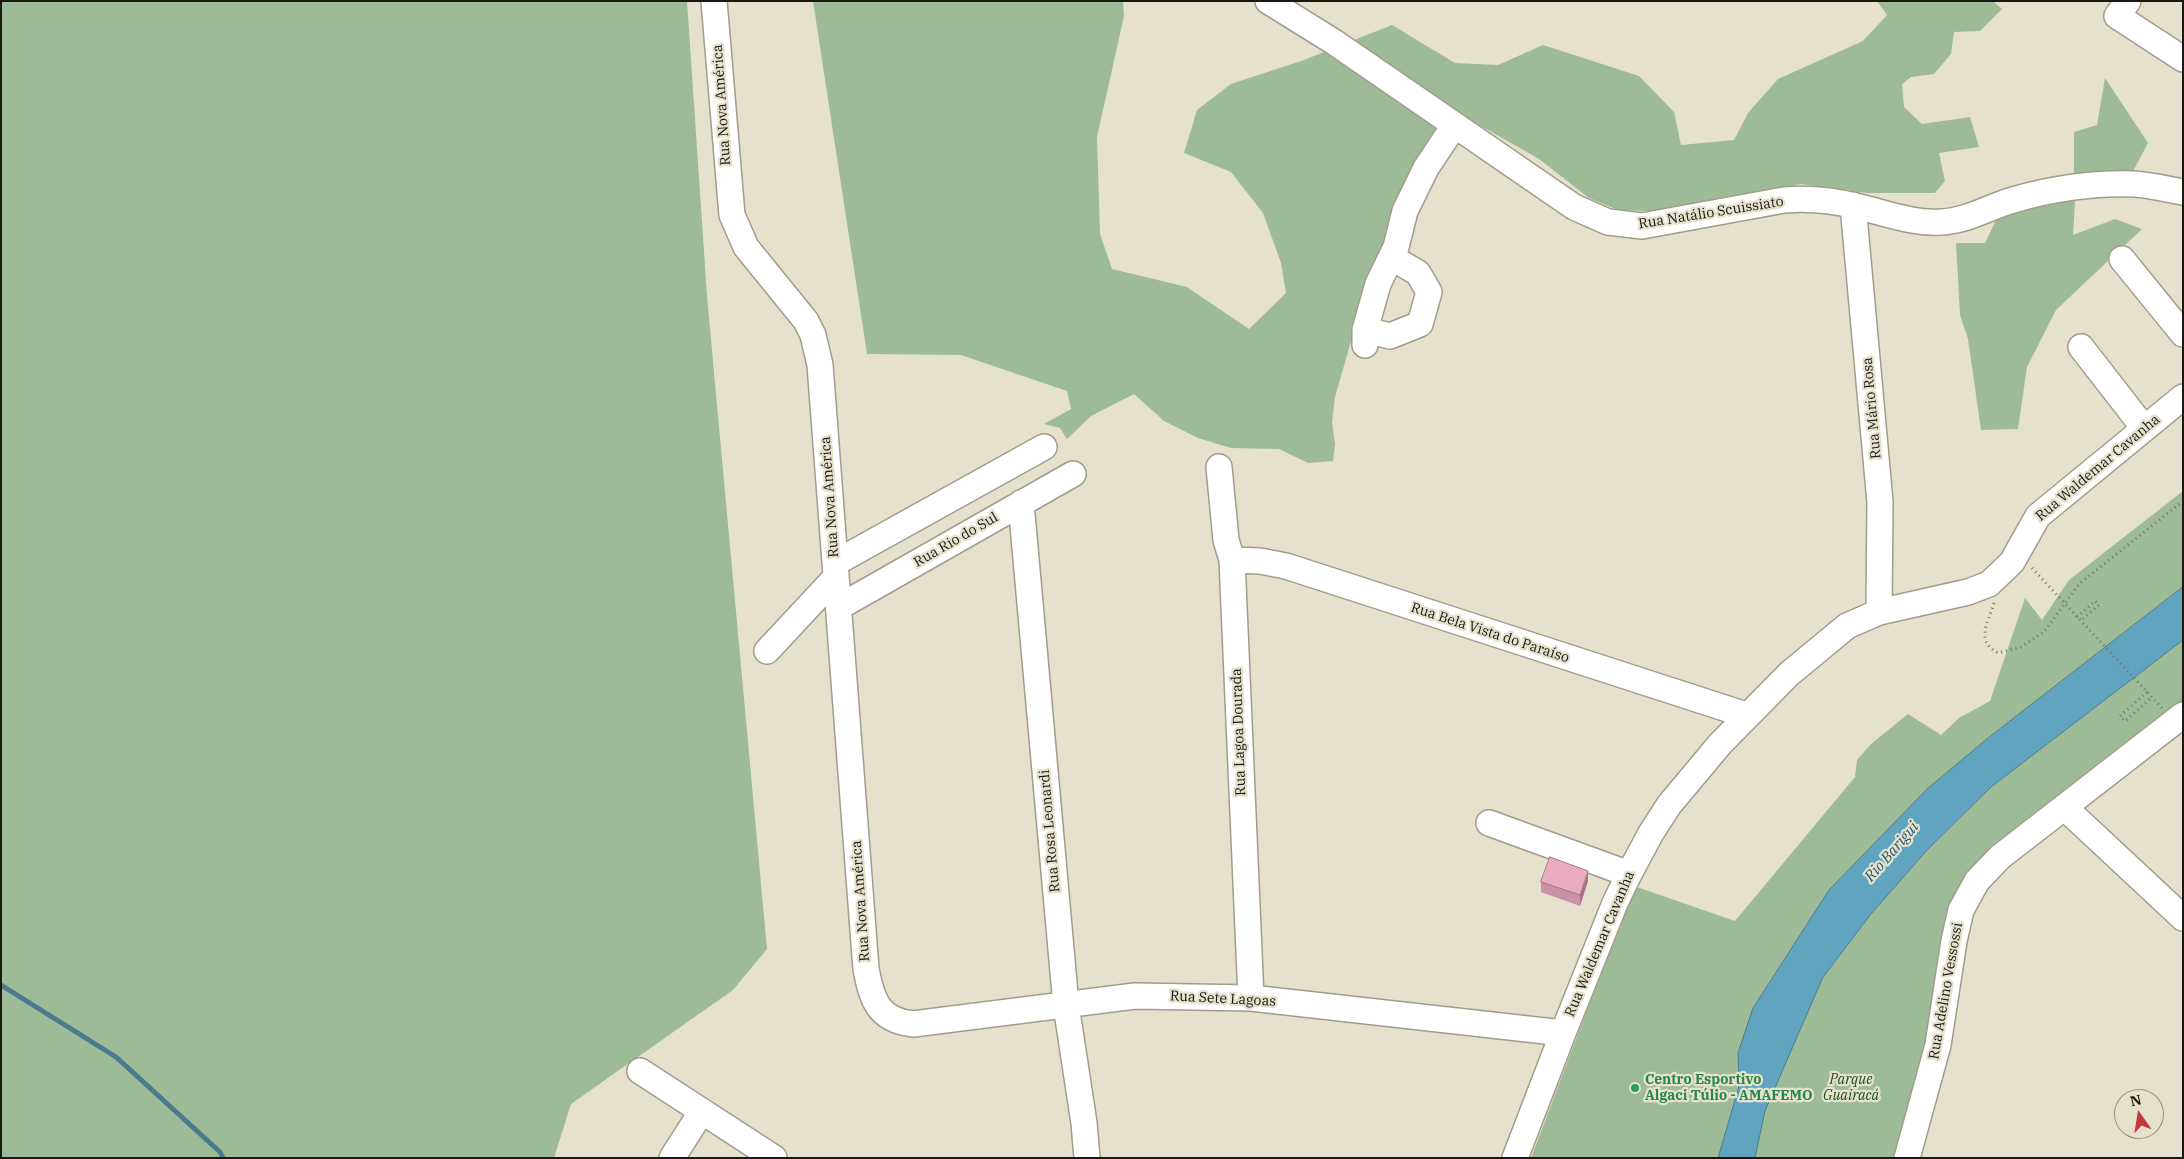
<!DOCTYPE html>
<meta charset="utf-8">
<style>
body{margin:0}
#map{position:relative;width:2184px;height:1159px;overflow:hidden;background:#e5e1cd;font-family:"IBM Plex Serif",serif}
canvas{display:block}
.frame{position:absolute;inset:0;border:2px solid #191811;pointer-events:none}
.north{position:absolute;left:2114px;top:1089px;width:50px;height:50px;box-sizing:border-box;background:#e5e1cd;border:1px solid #939182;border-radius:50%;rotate:347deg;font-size:14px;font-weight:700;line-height:20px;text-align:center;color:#191811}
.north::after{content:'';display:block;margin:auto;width:18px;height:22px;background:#c43441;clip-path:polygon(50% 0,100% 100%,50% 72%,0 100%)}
</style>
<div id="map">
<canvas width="2184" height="1159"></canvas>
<div class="frame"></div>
<div class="north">N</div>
</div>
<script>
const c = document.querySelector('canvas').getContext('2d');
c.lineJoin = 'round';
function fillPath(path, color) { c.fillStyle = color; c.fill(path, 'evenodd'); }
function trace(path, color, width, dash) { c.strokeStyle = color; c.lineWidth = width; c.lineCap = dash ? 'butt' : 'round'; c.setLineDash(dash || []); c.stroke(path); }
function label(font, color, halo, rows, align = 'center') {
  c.font = font + ' "IBM Plex Serif",serif'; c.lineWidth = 4.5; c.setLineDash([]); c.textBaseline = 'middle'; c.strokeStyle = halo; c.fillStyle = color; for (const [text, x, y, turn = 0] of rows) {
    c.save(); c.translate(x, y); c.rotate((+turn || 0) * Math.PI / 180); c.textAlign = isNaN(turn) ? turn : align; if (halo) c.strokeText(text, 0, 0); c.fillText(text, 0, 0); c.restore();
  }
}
fillPath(new Path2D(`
 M1,1H687L707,296L767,949L733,990L571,1104L554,1158H1Z
 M813,1H1123L1124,16L1097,137L1100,234L1112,269L1187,287L1249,329L1286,293L1281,263L1263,213L1231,172L1184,153L1197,110L1231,84L1304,60L1392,25L1455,63L1498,65L1543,45L1639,76L1674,112L1681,145L1734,140L1748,113L1778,79L1863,41L1887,15L1877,1H1993L2002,9L1980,31L1954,32L1951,54L1934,74L1911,77L1902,84L1904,107L1922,124L1970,117L1979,147L1939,153L1945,181L1935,193H1867L1801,184L1650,211L1618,210L1589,198L1539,159L1458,113L1442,131L1405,179L1389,231L1362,303L1335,397L1332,423L1335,444L1333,461L1308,463L1279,449L1231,448L1198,438L1164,421L1134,394L1091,416L1067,439L1060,428L1044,424L1071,409L1067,391L961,355L867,354Z
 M2105,78L2148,143L2131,175L2074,182V132L2097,125Z
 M2060,197L2075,201L2073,235L2115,219L2142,229L2056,310L2027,367L2018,429L1981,430L1968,339L1960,315L1956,243H1985L1996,220Z
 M2183,491V587L1988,738L1927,789L1829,890L1753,1008L1738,1053L1739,1086L1718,1158H1531L1634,886L1735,921L1855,777L1857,760L1871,744L1908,714L1941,735L1959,718L1990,701L2025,598L2042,620L2069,580Z
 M2183,640V704L1975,869L1906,1158H1755L1765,1111L1823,977L1871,914L1927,850L1991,787Z`), '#9ebb98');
const water = new Path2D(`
 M2183,587V640L1991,787L1927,850L1871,914L1823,977L1765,1111L1755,1158H1718L1739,1086L1738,1053L1753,1008L1829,890L1927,789L1988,738Z`);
fillPath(water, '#60a4c0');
trace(water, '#4b7a8c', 1);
trace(new Path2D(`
 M1,985L116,1057L220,1152L223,1158`), '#4b7a8c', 5);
const minor = new Path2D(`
 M714,1L732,215L746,247L806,321L813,335L820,365L866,969C872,1000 878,1020 913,1024L1135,996L1251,998L1563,1033
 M1268,1L1334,42L1574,207L1608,222L1642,226L1784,200C1808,198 1831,200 1855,206C1883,212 1912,224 1941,222C1967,221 1989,207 2013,200C2050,189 2095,182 2134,184C2150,185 2167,189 2183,192
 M2128,1L2117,16L2183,59
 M1853,205L1880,502L1879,612
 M2122,259L2183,334
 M1365,330L1390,336L1420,324L1429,292L1418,273L1391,257
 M1365,345V330L1378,284L1396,247L1405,211L1426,168L1454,126
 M2081,347L2144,428
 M1219,467L1226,540L1232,560L1251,998
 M1021,503L1066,1005L1084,1123L1087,1158
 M1232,560L1260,561L1286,566L1746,715
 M835,563L1044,447
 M839,607L1073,474
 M767,651L836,577
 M2064,807L2183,918
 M1489,823L1629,874
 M640,1071L774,1158
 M672,1158L702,1111
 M1515,1158L1563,1033L1615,903L1629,874L1651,833L1669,805L1720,744L1789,674L1847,626L1879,612L1968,592L1989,584L2012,562L2038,516L2183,397
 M1907,1158L1938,1045L1954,941L1961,910L1977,881L2000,857L2183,715`);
trace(minor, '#a19d8a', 28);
trace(new Path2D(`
 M2032,568L2162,708
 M1994,603C1988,623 1975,641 1998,653L2021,647L2044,632L2079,584L2183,501
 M2077,617L2095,601L2099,605L2080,621
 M2147,692L2120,716L2125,721L2152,697`), '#757366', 3, [1, 4]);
trace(minor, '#fff', 25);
fillPath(new Path2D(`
 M1588,881L1580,906L1541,892V882Z`), '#c992a7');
fillPath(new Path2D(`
 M1588,871V881L1580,906V895Z`), '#a47788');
const building = new Path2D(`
 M1550,857L1588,871L1580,895L1541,882Z`);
fillPath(building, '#eaaac2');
trace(building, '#a47788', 1);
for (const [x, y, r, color] of [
 [1635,1088,5,"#2e9e5b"]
]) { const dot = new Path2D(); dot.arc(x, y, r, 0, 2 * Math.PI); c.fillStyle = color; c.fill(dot); trace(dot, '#e5e1cd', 2); }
label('14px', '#191811', '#e5e1cd', [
 ["Rua Nova América",722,105,-94],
 ["Rua Natálio Scuissiato",1711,213,-9],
 ["Rua Mário Rosa",1872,408,-95],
 ["Rua Waldemar Cavanha",2098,468,-40],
 ["Rua Nova América",830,497,-94],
 ["Rua Rio do Sul",956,540,-30],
 ["Rua Bela Vista do Paraíso",1490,633,18],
 ["Rua Lagoa Dourada",1239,732,-92],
 ["Rua Rosa Leonardi",1050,831,-95],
 ["Rua Nova América",861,901,-94],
 ["Rua Waldemar Cavanha",1600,944,-67],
 ["Rua Adelino Vessossi",1946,991,-80],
 ["Rua Sete Lagoas",1223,999,3]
]);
label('bold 14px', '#27864d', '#e5e1cd', [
 ["Centro Esportivo",1645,1080],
 ["Algaci Túlio - AMAFEMO",1645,1096]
], 'left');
label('italic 14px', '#1b500f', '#e5e1cd', [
 ["Parque",1851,1080],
 ["Guairacá",1851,1096]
]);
label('italic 15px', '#22586d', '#e5e1cd', [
 ["Rio Barigui",1892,852,-49]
]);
</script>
